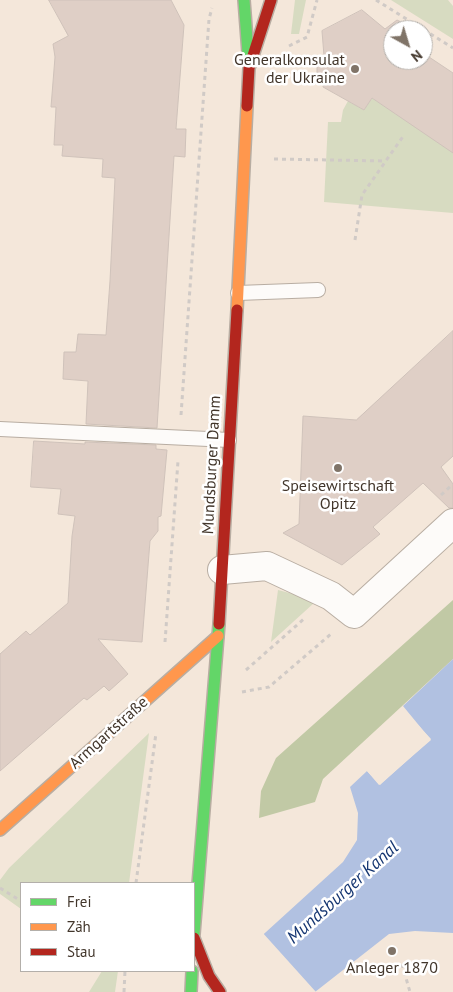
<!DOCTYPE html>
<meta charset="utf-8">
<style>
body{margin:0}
#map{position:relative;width:453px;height:992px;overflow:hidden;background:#f4e7da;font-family:"PT Sans",sans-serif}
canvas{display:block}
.legend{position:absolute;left:20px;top:882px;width:175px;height:90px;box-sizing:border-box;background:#fff;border:1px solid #b3afaa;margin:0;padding:6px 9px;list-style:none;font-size:15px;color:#42362b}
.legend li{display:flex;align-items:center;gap:10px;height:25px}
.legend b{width:25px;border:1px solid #b3afaa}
.north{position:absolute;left:383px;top:20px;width:50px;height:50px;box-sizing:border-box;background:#fff;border:1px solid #b3afaa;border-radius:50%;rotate:141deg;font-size:14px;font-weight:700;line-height:20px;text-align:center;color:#42362b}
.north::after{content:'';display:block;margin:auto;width:18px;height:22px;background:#807468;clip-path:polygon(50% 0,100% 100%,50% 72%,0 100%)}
</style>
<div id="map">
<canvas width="453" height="992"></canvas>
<ul class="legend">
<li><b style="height:6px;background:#63d668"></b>Frei</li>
<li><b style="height:6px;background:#ff974d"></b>Zäh</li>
<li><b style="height:6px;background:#b3261e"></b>Stau</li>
</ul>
<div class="north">N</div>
</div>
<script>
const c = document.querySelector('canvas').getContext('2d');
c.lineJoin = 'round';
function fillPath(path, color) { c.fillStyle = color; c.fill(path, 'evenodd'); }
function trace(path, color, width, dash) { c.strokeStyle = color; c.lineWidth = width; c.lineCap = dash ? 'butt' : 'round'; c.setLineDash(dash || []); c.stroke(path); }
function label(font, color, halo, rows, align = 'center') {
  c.font = font + ' "PT Sans",sans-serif'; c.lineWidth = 5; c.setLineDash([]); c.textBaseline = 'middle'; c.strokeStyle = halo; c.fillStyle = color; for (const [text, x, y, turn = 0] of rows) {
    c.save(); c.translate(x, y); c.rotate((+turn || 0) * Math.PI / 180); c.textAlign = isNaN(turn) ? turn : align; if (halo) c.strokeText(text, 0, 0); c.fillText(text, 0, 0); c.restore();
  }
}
fillPath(new Path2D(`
 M295,0H306L299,34H291Z
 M391,0H448L453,6V39Z
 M372,98L453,150V213L324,202L328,122H341L343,110L348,101L364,110Z
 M278,590L297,595L314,603L271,642Z
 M149,733L129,883H21V909L0,894V880L9,868Z
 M102,971H118L115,992H89Z`), '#d7dbc1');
fillPath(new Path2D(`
 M453,600V659L323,779L315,802L259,818L261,791L276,758Z`), '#c1c9a5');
fillPath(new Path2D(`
 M453,659V933L415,931L389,934L315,992H200L343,862L357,840L358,813L350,787L367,771L379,785L431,740L403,706Z`), '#b1c1e1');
fillPath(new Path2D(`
 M418,725L431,739L380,785L367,771L368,769L380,782L428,739L417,726Z
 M262,932L316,992H198V990Z`), '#f4e7da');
const building = new Path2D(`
 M49,0H171L184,25L176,129H186L185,157L174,156L157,428L86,424L88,381L63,379L64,352H76L78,334L106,335L110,281L115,178L102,177L103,159L62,156L63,145H54L56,107H51L55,57L53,44L68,36Z
 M362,10L385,29L397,20L415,29L393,30V60H423V53L453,73V153L372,98L364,110L323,87L324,79L317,77V57L324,56L322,31Z
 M453,331V456L441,467L453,484V508H449L423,483L373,527L380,534L342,565L283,533L299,524L303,416L356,420Z
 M34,441L85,444V442L156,445V449L167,450L161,516L158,517V531L150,541L142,642L98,639L128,674L109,691L104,686L87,700L84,698L0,771V654L26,631L30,635L68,603L72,536L75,516L58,514L61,489L31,487Z`);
fillPath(building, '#dfcfc6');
trace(building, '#cfc2ba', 1);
const lane = new Path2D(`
 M238,293L318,290
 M0,429L229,440`);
const street = new Path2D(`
 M222,570L267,566L331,596L354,614L453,523`);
const fast = new Path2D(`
 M244,0L248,53
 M194,934L219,624
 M191,992L192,971`);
const slow = new Path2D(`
 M237,310L247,106
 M0,830L218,636`);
const jam = new Path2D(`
 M247,106L249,68L271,0
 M219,624L237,310
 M194,938L209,976L220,992`);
trace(lane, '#b8ada2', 16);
trace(street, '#b8ada2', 30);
trace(fast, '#b8ada2', 14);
trace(slow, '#b8ada2', 14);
trace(jam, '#b8ada2', 14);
trace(new Path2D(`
 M376,0L453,48
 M289,46L307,37L317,0
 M274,159L386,161
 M355,240L362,195L404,135
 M181,415L209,19L212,8
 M441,495L453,484
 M165,642L178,461
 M246,670L305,618
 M242,692L269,687L331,634
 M136,883L156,733
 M0,888L21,901
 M402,964L410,992
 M124,992L125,971`), '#d0cac6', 3, [4, 4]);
trace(lane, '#fdfbf9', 14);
trace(street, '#fdfbf9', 28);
trace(fast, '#63d668', 11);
trace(slow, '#ff974d', 11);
trace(jam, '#b3261e', 11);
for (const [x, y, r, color] of [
 [355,69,5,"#807468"],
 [338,468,5,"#807468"],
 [392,951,5,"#807468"]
]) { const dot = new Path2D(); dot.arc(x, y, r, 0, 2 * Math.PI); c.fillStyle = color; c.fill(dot); trace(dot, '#fff', 2); }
label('16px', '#42362b', '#fff', [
 ["Generalkonsulat",345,60,"right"],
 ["der Ukraine",345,78,"right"],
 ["Speisewirtschaft",338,486],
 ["Opitz",338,504],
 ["Anleger 1870",392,968]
]);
label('16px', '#42362b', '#fff', [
 ["Mundsburger Damm",212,465,-87],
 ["Armgartstraße",109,733,-42]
]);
label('italic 18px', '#143571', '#fff', [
 ["Mundsburger Kanal",343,893,-42]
]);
</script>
